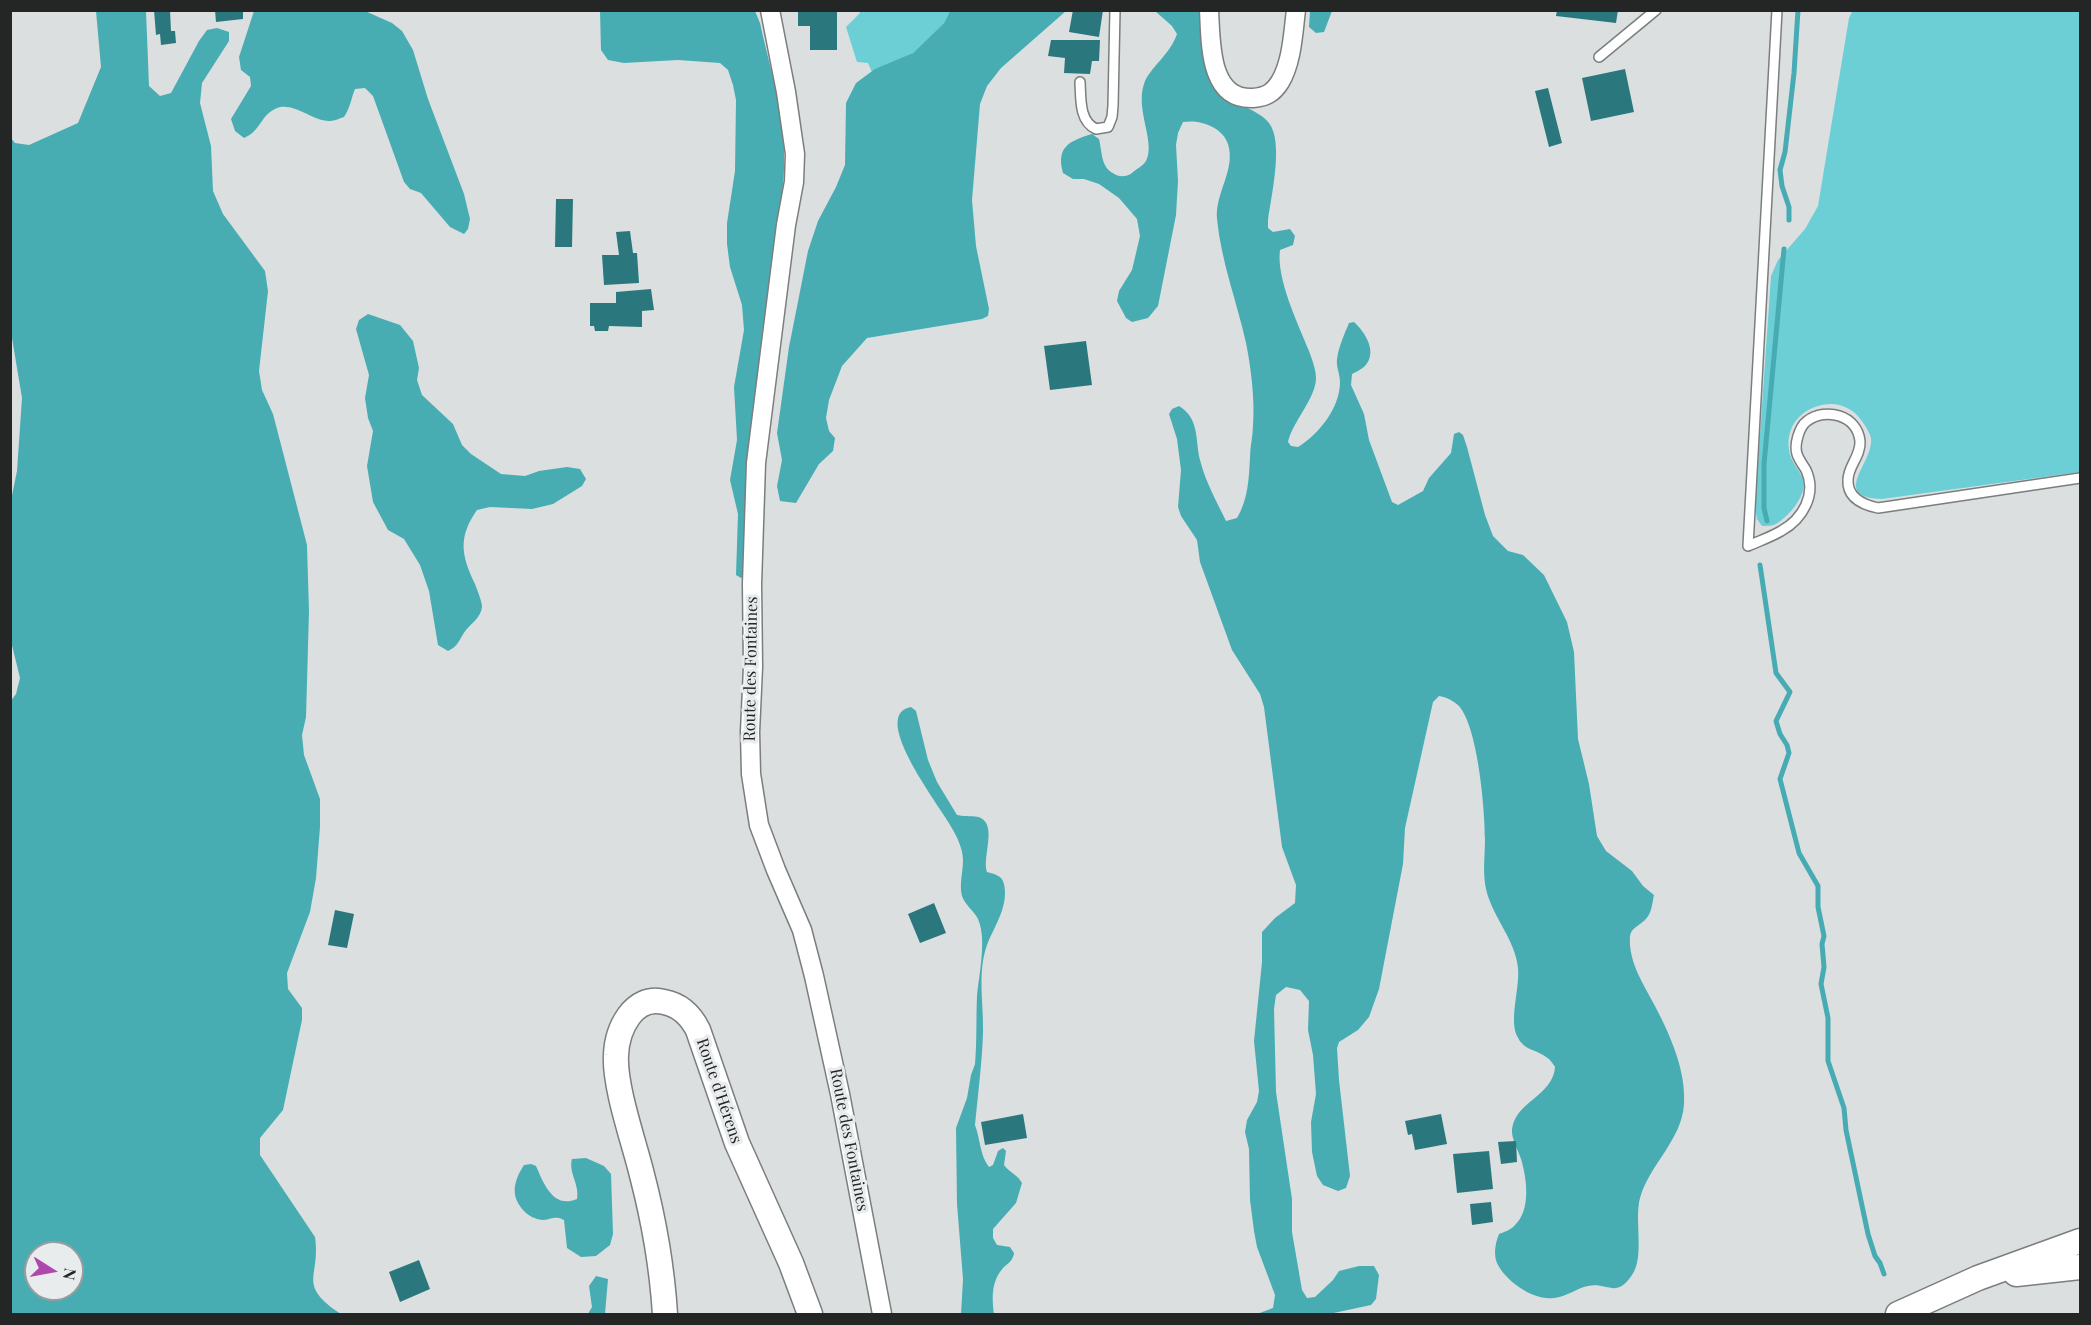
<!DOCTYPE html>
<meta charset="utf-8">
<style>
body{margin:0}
#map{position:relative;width:2091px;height:1325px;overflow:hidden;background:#dbdfe0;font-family:"Playfair Display",serif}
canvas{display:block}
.frame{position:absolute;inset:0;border:12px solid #242626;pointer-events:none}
.north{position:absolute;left:24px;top:1241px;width:60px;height:60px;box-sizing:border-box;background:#e8eced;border:2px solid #9a9d9d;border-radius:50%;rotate:101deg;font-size:16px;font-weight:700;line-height:24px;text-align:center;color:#242626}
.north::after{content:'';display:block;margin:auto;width:21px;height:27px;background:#af48ac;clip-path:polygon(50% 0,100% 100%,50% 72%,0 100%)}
</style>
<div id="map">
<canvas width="2091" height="1325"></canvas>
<div class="frame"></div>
<div class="north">N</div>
</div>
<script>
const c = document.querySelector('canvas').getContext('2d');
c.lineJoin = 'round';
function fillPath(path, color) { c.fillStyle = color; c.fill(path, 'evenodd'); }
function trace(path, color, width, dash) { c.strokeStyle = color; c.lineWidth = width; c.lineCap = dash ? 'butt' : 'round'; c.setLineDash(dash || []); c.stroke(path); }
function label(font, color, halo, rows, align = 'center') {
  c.font = font + ' "Playfair Display",serif'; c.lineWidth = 6; c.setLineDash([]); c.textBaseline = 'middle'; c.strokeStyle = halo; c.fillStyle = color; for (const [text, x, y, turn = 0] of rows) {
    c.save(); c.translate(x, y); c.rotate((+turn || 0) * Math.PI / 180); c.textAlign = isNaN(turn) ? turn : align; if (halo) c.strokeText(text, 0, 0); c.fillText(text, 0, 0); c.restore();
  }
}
fillPath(new Path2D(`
 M1853,10L2080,11V472L1882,499C1829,497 1874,463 1871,438C1869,430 1862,421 1857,415C1851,409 1841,404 1832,404C1806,404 1785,423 1789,450C1790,461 1799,469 1803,479C1808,495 1788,517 1776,524C1772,526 1767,526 1762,526L1757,519L1755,507L1771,276L1778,260L1805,229L1818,206L1849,18Z
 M859,11H950L944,23L913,53L872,72L868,63L857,62L846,27L860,13Z`), '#6ccfd6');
fillPath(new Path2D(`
 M96,11H146L149,86L160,96L171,93L199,41L207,30L217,28L229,32V41L202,83L200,103L211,146L213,191L223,214L265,271L268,291L259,371L262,390L273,414L307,545L309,611L306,717L302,735L304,755L320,799V827L316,878L310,912L287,973L288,989L302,1008V1020L283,1110L260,1138V1155L315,1237C321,1278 296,1284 341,1314H11L10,702L16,694L20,678L10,637V505L17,471L22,398L10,326L11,138L15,143L29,145L78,123L101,67ZM36,1253H72V1289H36Z
 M254,11H365L392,23L402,31L413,50L428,99L464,194L470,219L468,229L464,234L450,227L421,193L410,189L404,182L373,96L365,88L355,89C351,99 350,108 344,117C340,118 335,121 330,121C313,122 292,100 275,109C260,116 261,131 244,138L235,131L231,119L251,86L250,77L241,70L239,57Z
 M600,11H755L760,23C768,60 780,98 783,135C788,184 776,228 771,275C761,376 750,475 746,576L741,578L736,575L738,514L730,480L737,440L734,387L744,330L742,305L730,267L727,244V223L735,171L736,100L733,85L728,70L720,63L678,60L624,63L608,60L601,50Z
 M950,11H1066L1001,68L987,86L980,104L972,200L976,246L989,309L988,316L982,319L867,338L842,366L829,400L826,418L829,431L835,438L833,451L819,464L796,503L780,501L777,486L782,460L777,433L789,347L808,251L818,221L836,187L845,165L846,103L856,83L875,69L913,53L944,23Z
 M1155,11H1200L1225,96C1237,104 1261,112 1269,123C1284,142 1271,197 1268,220V228L1273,232L1290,229L1295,236L1293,245L1280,250C1276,278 1298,324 1309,351C1312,359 1316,370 1316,378C1316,398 1293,421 1288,442L1291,446L1298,447C1319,434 1340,408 1340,382C1340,374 1336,367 1337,359C1339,346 1344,335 1349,323L1354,322C1365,332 1378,352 1365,366C1362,369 1356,372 1352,374L1351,385L1364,414L1369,440L1392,502L1398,505L1423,491L1429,478L1451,453L1454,434L1459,432L1463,435L1467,447L1485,515L1493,536L1508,551L1523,555L1544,575L1567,622L1574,652L1578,739L1589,784L1597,836L1606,851L1632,871L1643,886L1654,895C1652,904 1652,913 1645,920C1640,925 1631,928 1630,936C1628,963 1645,986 1656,1008C1671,1037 1686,1071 1684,1104C1682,1140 1649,1165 1640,1198C1634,1220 1645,1257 1632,1275C1616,1299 1608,1282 1588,1286C1577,1288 1566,1297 1554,1298C1534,1301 1507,1282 1498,1265C1493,1256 1495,1244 1499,1234C1504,1232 1511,1230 1515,1225C1531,1210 1527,1179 1521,1159C1518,1150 1511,1138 1512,1129C1516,1101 1553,1096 1555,1067C1553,1064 1550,1059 1546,1057C1536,1049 1524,1051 1517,1036C1509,1019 1520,988 1518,968C1515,940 1495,920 1487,893C1482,875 1485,857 1485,839C1485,809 1478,728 1459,706C1454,701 1446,697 1439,696L1433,702L1405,828L1403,864L1379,989L1369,1017L1358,1030L1339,1042L1337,1048L1339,1080L1350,1176L1346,1188L1338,1191L1323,1185L1317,1176L1312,1152L1311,1122L1316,1094L1313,1055L1308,1030L1309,1001L1300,990L1286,987L1276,995L1274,1009L1276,1092L1292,1199V1232L1302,1290L1307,1298L1315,1297L1333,1280L1339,1271L1359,1266H1374L1379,1275L1376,1299L1371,1305L1329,1314H1257L1273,1308L1275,1295L1257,1247L1254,1231L1250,1200L1249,1149L1245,1132L1247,1120L1257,1102L1259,1091L1254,1041L1262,962V932L1275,918L1295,903L1296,885L1282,847L1264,707L1260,694L1232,650L1200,562L1197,540L1181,516L1178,507L1181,470L1177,439L1169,414L1172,409L1179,406C1200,419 1195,440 1200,460C1205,481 1217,502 1226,521L1237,518C1248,500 1249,478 1250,457C1250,446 1253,436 1253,425C1255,401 1251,367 1246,343C1237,302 1221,261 1217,219C1215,192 1236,170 1228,144C1223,127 1199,119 1183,122L1178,133L1176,145L1178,181L1176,215L1158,306L1148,318L1132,322L1126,318L1117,301L1119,291L1132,270L1140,236L1137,219L1119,198L1099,184L1084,179H1073L1063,173C1056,147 1069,141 1092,134L1099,139C1102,151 1101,165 1111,172C1118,177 1125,178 1132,173C1136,169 1143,166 1146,161C1156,142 1135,110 1144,84C1149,68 1170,55 1177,34L1172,26Z
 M1310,11H1332L1324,32L1316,33L1309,27Z
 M368,314L400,325L413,341L419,368L417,380L422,395L453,424L462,445L471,454L501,474L525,476L539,471L567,467L580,469L586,479L582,486L553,504L532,509L490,507L477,510C458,537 461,555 475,584C477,590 482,601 482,607C481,617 472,623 466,630C459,639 459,646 448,651L438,645L429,591L420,565L404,539L388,530L373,502L367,466L373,431L368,418L365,398L369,375L356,329L359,320Z
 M911,707L916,711L928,760L937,782L957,815C965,817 974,815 981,818C997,827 982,857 987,872C994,874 1002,875 1004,884C1009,906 994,927 987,945C977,973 984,1004 983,1033C982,1063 978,1094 975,1125C980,1138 980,1156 989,1167L993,1165L998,1151L1003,1148L1006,1151L1004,1165C1010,1173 1017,1174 1022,1183L1016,1203L993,1229V1238L997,1245L1010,1247L1014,1253C1013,1261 1008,1263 1003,1268C991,1282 992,1298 994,1314H961L963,1279L957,1204L956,1128L967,1098L971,1075L975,1064C977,1041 976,1019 977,996C979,974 987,939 978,919C974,911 965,905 962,896C959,885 963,872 963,860C963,850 958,839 953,830C944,811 867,715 911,707Z
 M586,1158L604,1166L611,1174L613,1234L610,1245L596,1256L581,1257L567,1248L564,1220C555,1215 551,1220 542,1220C535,1219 529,1216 525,1212C510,1197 513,1182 524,1165L531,1164L536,1166C544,1184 553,1209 577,1199C580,1185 568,1172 572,1159Z
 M596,1276L608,1279L605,1314H588L592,1307L589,1286Z`), '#47adb3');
trace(new Path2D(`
 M1789,220V207L1782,186L1780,170L1785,152L1794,73L1798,10
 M1767,521L1764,508V464L1784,249
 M1760,565L1776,673L1790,692L1776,721L1780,734L1787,745L1789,753L1780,779L1799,853L1818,886V907L1824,936L1822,944L1824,967L1821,984L1828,1018V1061L1844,1108L1846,1130L1868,1234L1875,1256L1880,1263L1884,1274`), '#46abb2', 5);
fillPath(new Path2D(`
 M154,10H170L171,31H175L176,43L161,45L160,34L156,35Z
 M215,10H243V19L216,22Z
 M798,10H837V50H810V26H798Z
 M1073,10H1103L1099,37L1069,32Z
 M1557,10H1618L1616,23L1556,16Z
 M1051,40H1100L1099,61H1092L1090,74L1064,73L1065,58L1048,56Z
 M1625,69L1634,112L1591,121L1582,78Z
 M1548,88L1562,143L1549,147L1535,91Z
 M556,199H573L572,247H555Z
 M630,231L633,253H637L639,283L604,285L602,255H619L616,232Z
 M651,289L654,310L642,311V327L609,326L608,331H595L594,326H590V303H616V292Z
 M1086,341L1092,385L1050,390L1044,346Z
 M934,903L946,933L920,943L908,914Z
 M335,910L354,914L347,948L328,945Z
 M1023,1114L1027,1138L985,1145L981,1122Z
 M1441,1114L1447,1144L1415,1150L1412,1134L1408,1135L1405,1121Z
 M1516,1141L1517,1162L1501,1164L1498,1142Z
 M1489,1151L1493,1189L1457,1193L1453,1154Z
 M1491,1202L1493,1222L1472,1225L1470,1204Z
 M419,1260L430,1289L400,1302L389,1272Z`), '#2a787d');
const service = new Path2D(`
 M1777,10L1748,546C1759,541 1771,537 1781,531C1803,519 1817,494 1806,470C1803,465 1799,460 1797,454C1794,445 1799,427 1807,421C1826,407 1857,415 1860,441C1861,456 1848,466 1848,480C1847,498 1864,505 1878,508L2080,478
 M1599,57L1656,10
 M1080,82C1081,99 1079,121 1096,129L1108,127L1112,117L1113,106L1115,10`);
const minor = new Path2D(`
 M770,10L786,92L795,154L794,182L786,225L756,463L752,584L753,667L750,732L751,774L759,825L776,870L802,930L814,976L840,1094L882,1314
 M1209,10C1211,41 1208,100 1253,98C1266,97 1273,93 1280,82C1292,62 1293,34 1296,10`);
const secondary = new Path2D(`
 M2016,1274L2080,1267
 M665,1314C662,1267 654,1221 642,1175C634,1142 614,1086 616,1055C617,1030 633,994 664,1002C680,1005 691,1016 698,1030L737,1143L791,1263L810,1314
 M1898,1314L1978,1278L2080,1241`);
trace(service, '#7a7e7e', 12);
trace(minor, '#7a7e7e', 21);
trace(secondary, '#7a7e7e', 27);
trace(service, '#fff', 9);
trace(minor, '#fff', 18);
trace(secondary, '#fff', 24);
label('16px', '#242626', '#e8eced', [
 ["Route des Fontaines",751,669,-89],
 ["Route d'Hérens",719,1091,71],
 ["Route des Fontaines",849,1140,79]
]);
</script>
